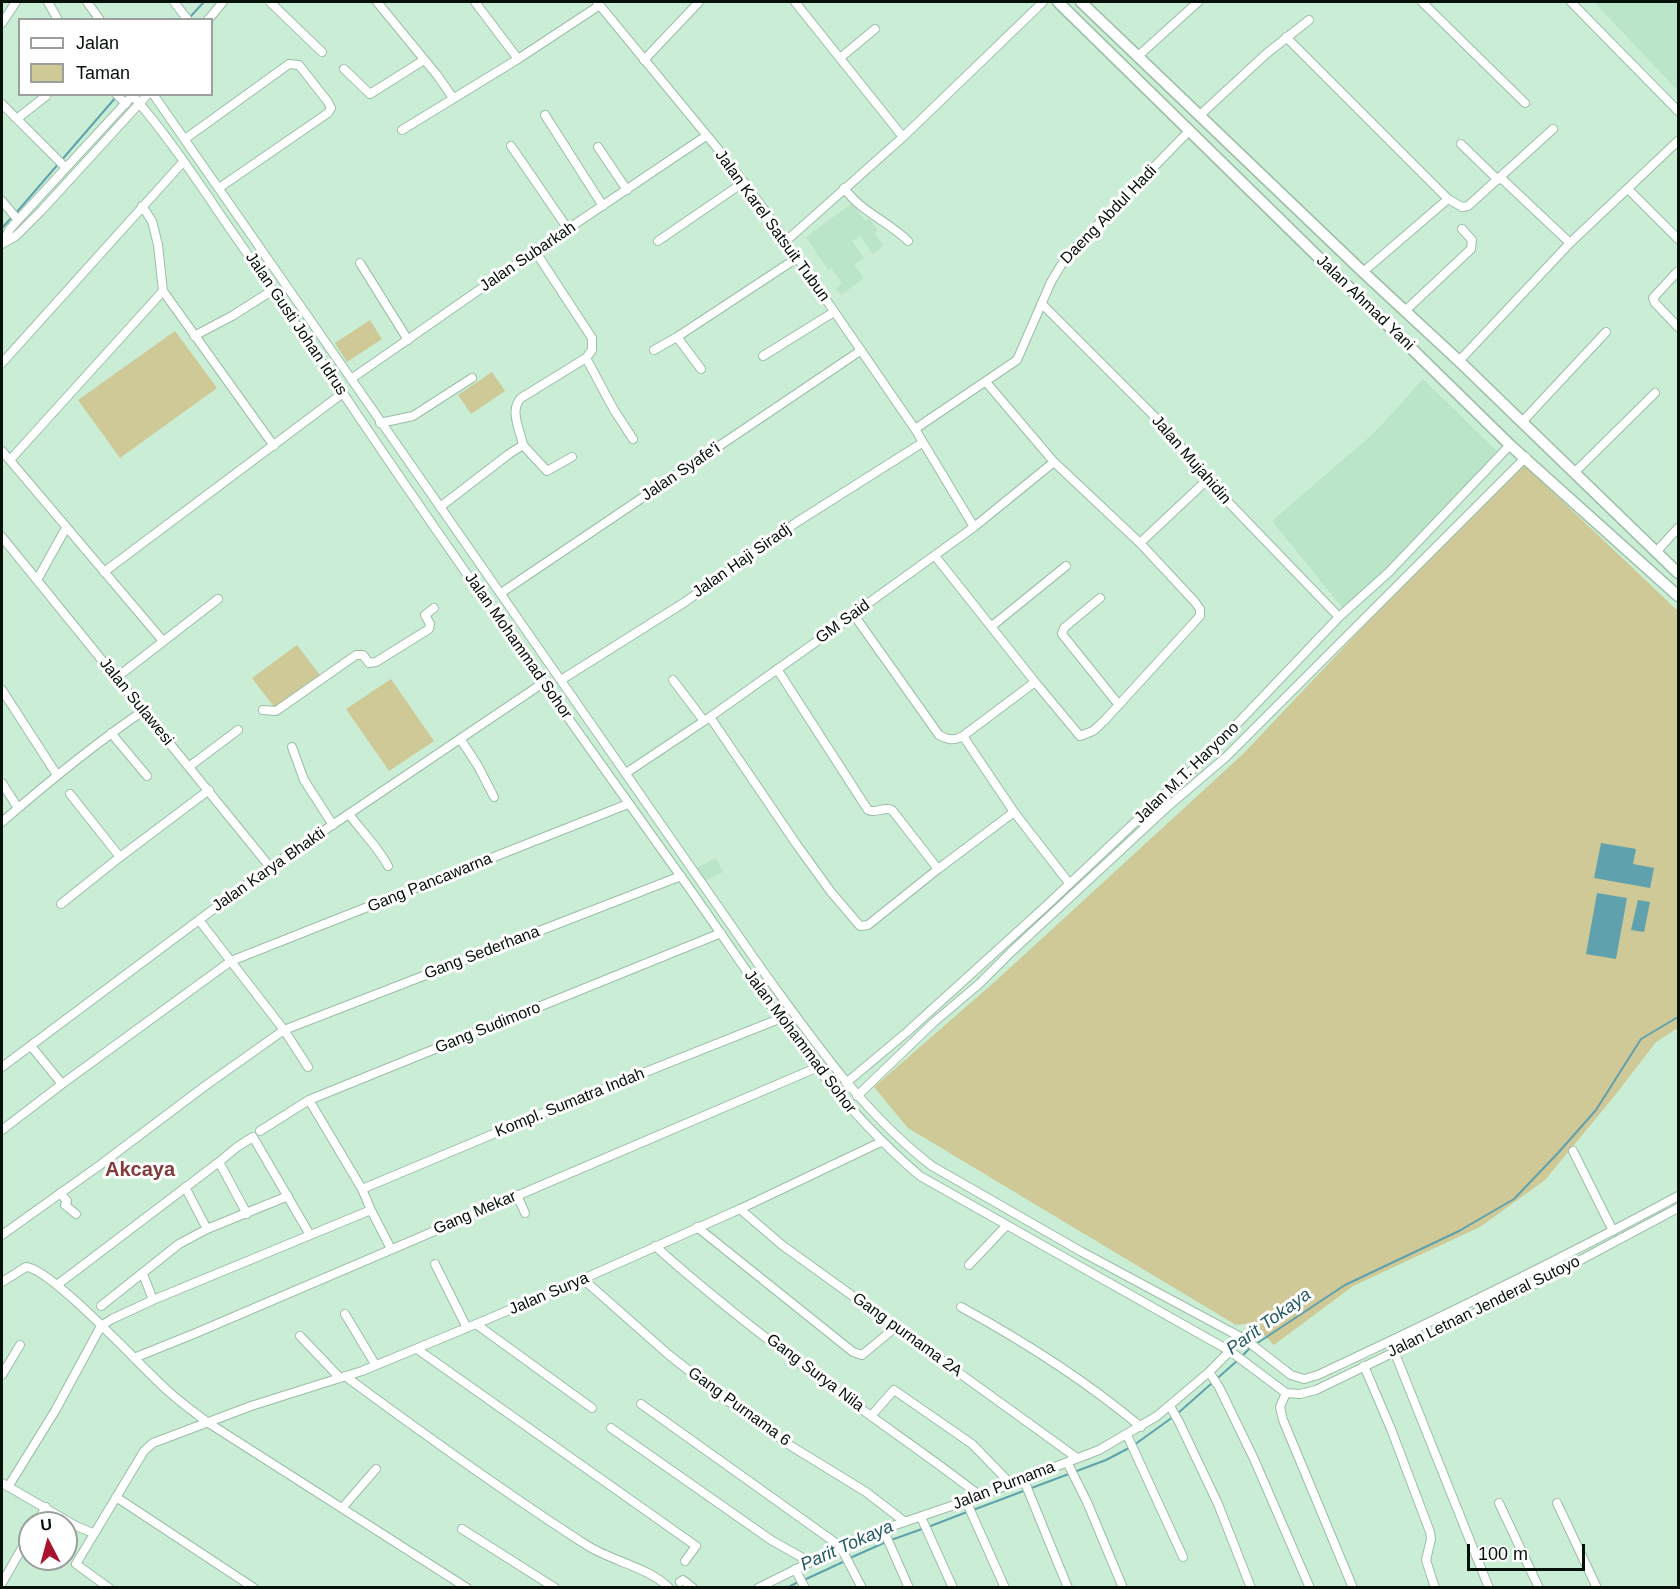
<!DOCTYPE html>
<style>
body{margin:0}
#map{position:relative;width:1680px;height:1589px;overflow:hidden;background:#caeed5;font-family:Helvetica,sans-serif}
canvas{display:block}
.frame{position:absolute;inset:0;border:3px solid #051109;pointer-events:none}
.legend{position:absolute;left:18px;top:18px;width:195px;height:78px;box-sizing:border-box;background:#fff;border:2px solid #9ba09d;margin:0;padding:8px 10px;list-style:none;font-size:18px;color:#051109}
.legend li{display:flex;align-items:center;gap:12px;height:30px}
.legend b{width:30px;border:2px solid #9ba09d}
.north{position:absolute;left:18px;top:1511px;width:60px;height:60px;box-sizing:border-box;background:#fff;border:2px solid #9ba09d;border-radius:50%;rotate:354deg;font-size:16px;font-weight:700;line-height:24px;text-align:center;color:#051109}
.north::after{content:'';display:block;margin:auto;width:21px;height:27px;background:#aa132c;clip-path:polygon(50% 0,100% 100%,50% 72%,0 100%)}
.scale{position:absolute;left:1467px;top:1544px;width:118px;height:27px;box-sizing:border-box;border:3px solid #051109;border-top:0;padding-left:8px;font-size:18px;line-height:21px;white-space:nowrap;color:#051109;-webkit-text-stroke:4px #fff;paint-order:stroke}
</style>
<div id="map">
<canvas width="1680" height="1589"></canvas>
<div class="frame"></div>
<ul class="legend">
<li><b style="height:8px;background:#fff"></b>Jalan</li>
<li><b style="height:16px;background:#cfc897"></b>Taman</li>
</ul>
<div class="north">U</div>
<div class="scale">100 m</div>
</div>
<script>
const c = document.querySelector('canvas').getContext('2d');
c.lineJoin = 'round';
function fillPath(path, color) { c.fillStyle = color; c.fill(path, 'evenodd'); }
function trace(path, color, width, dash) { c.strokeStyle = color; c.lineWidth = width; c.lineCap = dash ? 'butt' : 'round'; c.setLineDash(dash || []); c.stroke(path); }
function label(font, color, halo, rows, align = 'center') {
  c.font = font + ' Helvetica,sans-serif'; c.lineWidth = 6; c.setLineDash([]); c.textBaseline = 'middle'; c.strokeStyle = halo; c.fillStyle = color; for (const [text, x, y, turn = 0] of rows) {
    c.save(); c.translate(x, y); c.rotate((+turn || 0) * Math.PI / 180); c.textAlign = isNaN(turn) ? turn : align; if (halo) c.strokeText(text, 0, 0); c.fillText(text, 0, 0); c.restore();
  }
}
fillPath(new Path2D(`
 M1594,2H1678V91Z
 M852,203L865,221L869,218L878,231L875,234L884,246L873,254L860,236L852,241L864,258L854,265L864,278L841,295L836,289L842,283L831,268L828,270L806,237Z
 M1423,379L1498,452L1389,572L1344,610L1272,521L1375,432Z
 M716,858L723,872L701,883L694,869Z`), '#bae5c8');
fillPath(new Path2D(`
 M370,320L382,339L347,362L335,343Z
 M175,331L217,388L120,458L78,400Z
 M492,372L505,391L471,414L458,395Z
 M1520,461L1678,611V1028L1656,1042L1616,1094L1545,1180L1480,1227L1353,1286L1274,1345L1252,1323L1236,1325L908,1128L874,1087L999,978L1243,754Z
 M297,645L320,675L275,708L252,678Z
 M391,679L434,741L389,771L346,709Z`), '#cfc897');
fillPath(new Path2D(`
 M1601,843L1636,849L1633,864L1654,868L1650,888L1594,878Z
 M1597,893L1627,898L1616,959L1586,954Z
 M1638,900L1650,902L1644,932L1631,930Z`), '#5fa2ad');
trace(new Path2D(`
 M190,17L204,2
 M16,213L116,97
 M2,228L12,217
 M1256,1344L1345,1285L1459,1231L1514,1199L1558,1153L1596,1110L1641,1039L1678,1017
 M1242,1356L1251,1347
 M1177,1414L1238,1360
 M1134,1445L1173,1417
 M973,1510L1106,1460L1129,1448
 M928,1527L967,1512
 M891,1540L922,1529
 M850,1558L886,1542
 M804,1580L845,1561
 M787,1588L798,1582`), '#5fa2ad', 2);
const minor = new Path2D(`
 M48,2L58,20
 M87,2L100,20
 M174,2L188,20
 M270,2L322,52
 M377,2L437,75L453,98
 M475,2L518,59
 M597,2L718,149L763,208L915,429L974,527
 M795,2L903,137
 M1422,2L1525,103
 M1571,2L1678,111
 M208,20L223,2
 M2,23L16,2
 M1286,37L1448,199L1363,272
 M1137,57L1198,2
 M840,58L875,29
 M644,60L699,2
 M344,69L370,94L424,60
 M116,94L126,104
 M153,94L763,971C814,1041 863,1113 932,1166L1082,1252L1246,1340L1291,1375L1304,1379L1318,1375C1440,1318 1560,1260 1678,1196
 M133,96C168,136 198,182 228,226C274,292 320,359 365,426C468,578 575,728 682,878C758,984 819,1090 920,1176L1230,1351L1286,1393L1300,1394L1316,1390L1545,1279L1678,1208
 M2,104L66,168
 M545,115L603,206
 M1199,116L1266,54L1309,20
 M18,118L46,96
 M402,130L518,59L600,5
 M185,139L289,64L299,65L328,102L331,108L328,113L219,188
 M1461,144L1498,180
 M511,146L568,229
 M598,147L627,190
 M1501,178L1570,243
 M844,188C861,212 888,221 908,241
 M1628,189L1678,239
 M1448,199L1462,207L1468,206L1553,129
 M2,201L18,220
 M142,206L152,221L158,245L163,291L274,446
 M658,241L744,182
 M786,241L903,137L1043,2
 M3,242L10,229L18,220L134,94
 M2,244L16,236L42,210L148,94
 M360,263L408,340
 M1678,271L1653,298L1655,303L1678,327
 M1042,304L1167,429L1207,480L1339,617
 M1405,311L1471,249L1472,240L1462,229
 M194,336L232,316L273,290
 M654,350L677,337
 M763,356L834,312
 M586,358L614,410L633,439
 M1459,361L1570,243L1678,141
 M2,363L183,162
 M701,369L677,337L797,258
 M351,379L535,251L706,136
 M1522,422L1606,332
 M380,423L413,416L472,378
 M915,429L1017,360L1051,282L1066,257L1190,130
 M523,445L547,471L572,457
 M2,451L163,641
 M10,460L163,291
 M1574,473L1655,393
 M440,507L509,454L523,445C520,430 509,410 521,398L586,358L592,350V338L535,251
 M2,537L270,867
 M1140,543L1207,480
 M1656,552L1678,528
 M935,556L1035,682L1080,736L1093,731L1104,721L1200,616V609L1195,602L1140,543L1054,462L986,382
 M104,572L343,393
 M37,580L66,528
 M501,593L860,351
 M1100,598L1064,628L1062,634L1119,705
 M854,615L939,735C948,740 954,741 963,736L1035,682
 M992,626L1066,566
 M777,669L868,810C876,814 884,806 892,810L938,869
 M116,678L218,599
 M561,680L685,602L797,522L922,443
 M673,680L704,721
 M2,690L57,775
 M263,710L276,711L279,709L356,655H363L369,663L376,662L429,629L430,624L425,615L434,608
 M710,717L797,845L831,892L860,926L868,925L938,869L1014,812
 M111,733L147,776
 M963,736L1014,812L1069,883
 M461,740L478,766L494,797
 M292,747L304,780L333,825
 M190,766L238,730
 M626,773L710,717L854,615L863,607L974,527L1054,462
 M2,783L18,808
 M70,794L120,857
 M349,814C362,832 378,847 388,866
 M2,822C47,783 93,745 143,711
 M61,904L120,857L209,790
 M199,920L284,1030L308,1067
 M31,1046L62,1084
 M2,1067L270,867L543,683
 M846,1083L907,1032L1046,906L1164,795L1196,767L1339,617L1389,572L1510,445
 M857,1096L933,1023L979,984L1010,953L1165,809L1226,757L1526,457
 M309,1100L362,1189L371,1210L391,1249
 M2,1130L62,1084L231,961L628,804
 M260,1131L309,1100L721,933
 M1573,1151L1613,1231
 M219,1162L247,1214
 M185,1187L207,1229
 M362,1189L565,1104L779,1019
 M60,1193L67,1201L65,1205L76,1214
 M517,1195L525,1213
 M740,1209L782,1245L1077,1458
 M697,1227L853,1352L862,1355L896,1327
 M2,1235L100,1165L205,1086L284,1030L681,876
 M655,1246C713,1298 775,1346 838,1392C885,1427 933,1459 979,1495
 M435,1264L467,1328
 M969,1265L1006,1226
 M143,1274L153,1300
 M583,1279L669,1355L724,1398L791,1446L866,1492L905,1522
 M2,1282L26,1267C51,1268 143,1369 168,1391C180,1402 194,1412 207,1422L467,1588
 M57,1285L219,1162L237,1147L253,1137L310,1235
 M101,1306L179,1244L207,1229L288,1196
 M961,1307C1025,1342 1085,1380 1141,1427
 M345,1314L375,1364
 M476,1324L592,1408
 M300,1336L340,1378
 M417,1349L696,1546L685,1561
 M1394,1351L1489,1588
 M134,1358L196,1333L816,1068
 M1364,1366L1391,1429L1430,1532L1431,1539L1426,1560L1435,1588
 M1209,1372L1219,1387L1254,1459L1310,1588
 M2,1375L20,1345
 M345,1376C425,1435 505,1493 588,1546C612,1561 650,1568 669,1588
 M1286,1393L1280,1407L1283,1420L1353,1588
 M641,1404L840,1546L862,1588
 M1170,1406L1179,1422L1218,1504L1251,1588
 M871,1416L894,1390L972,1444L1010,1483
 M611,1428L771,1540L810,1562
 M1127,1435L1183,1557
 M1067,1462L1087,1502L1123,1588
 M1023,1478L1068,1588
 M2,1483L76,1526L93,1533
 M8,1487L55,1411L101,1326L112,1319L153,1300L371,1210
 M116,1497L254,1588
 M966,1501L1005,1588
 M1499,1503L1539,1588
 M1557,1503L1597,1588
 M343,1507L376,1469
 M921,1517L953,1588
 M37,1523L46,1507
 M462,1529L555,1588
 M883,1529L909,1588
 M795,1569L805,1588
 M680,1582L683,1580L693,1588
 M2,1583L30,1534
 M109,1588L76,1564L144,1451L153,1443L251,1406L362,1371L476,1324L583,1279L740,1209L881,1142
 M758,1588L863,1536L966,1501L1099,1450L1157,1416L1209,1372L1230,1351`);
const major = new Path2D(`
 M1058,2L1510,445L1678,596
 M1081,2L1363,272L1459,361L1678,573`);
trace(minor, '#9bbda6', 10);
trace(major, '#9bbda6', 13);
trace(minor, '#fff', 8);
trace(major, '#fff', 10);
label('16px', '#051109', '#fff', [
 ["Daeng Abdul Hadi",1109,215,-46],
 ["Jalan Karel Satsuit Tubun",772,226,54],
 ["Jalan Subarkah",528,257,-34],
 ["Jalan Ahmad Yani",1365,303,44],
 ["Jalan Gusti Johan Idrus",296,324,56],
 ["Jalan Mujahidin",1191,460,49],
 ["Jalan Syafe'i",681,472,-34],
 ["Jalan Haji Siradj",742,561,-35],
 ["GM Said",843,622,-36],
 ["Jalan Mohammad Sohor",518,646,55],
 ["Jalan Sulawesi",136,702,51],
 ["Jalan M.T. Haryono",1187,773,-44],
 ["Jalan Karya Bhakti",269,870,-35],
 ["Gang Pancawarna",430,883,-22],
 ["Gang Sederhana",482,953,-21],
 ["Gang Sudimoro",488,1028,-22],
 ["Jalan Mohammad Sohor",800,1042,53],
 ["Kompl. Sumatra Indah",570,1103,-22],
 ["Gang Mekar",475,1213,-23],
 ["Jalan Surya",549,1294,-23],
 ["Jalan Letnan Jenderal Sutoyo",1484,1307,-26],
 ["Gang purnama 2A",907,1335,36],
 ["Gang Surya Nila",815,1373,37],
 ["Gang Purnama 6",739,1407,36],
 ["Jalan Purnama",1004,1486,-21]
]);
label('italic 18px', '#215a63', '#fff', [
 ["Parit Tokaya",1269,1322,-36],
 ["Parit Tokaya",847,1546,-24]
]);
label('bold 20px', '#833b3c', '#fff', [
 ["Akcaya",140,1170]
]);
</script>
